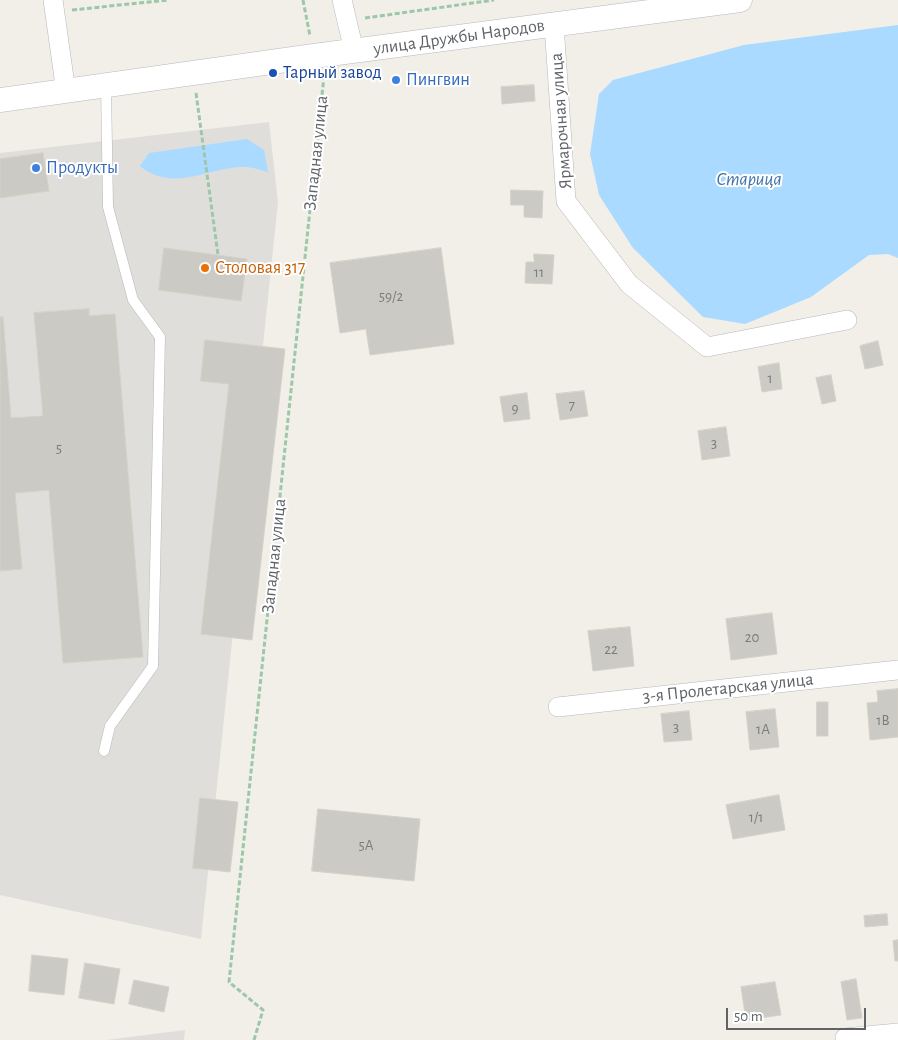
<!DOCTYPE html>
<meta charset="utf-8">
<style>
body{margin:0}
#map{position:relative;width:898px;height:1040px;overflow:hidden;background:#f1efe8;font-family:"Alegreya Sans",sans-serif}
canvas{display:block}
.scale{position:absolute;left:726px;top:1008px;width:140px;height:22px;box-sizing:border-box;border:2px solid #5f6368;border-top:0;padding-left:6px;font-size:15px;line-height:18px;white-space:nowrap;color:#5f6368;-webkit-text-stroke:4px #fff;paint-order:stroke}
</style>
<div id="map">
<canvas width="898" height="1040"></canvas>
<div class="scale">50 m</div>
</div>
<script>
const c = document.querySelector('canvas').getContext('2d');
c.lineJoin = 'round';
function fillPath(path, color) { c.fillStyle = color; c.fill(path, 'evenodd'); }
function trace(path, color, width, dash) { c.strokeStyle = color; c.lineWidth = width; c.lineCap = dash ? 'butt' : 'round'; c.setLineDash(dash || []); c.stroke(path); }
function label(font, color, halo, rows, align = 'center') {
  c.font = font + ' "Alegreya Sans",sans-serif'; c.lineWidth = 4; c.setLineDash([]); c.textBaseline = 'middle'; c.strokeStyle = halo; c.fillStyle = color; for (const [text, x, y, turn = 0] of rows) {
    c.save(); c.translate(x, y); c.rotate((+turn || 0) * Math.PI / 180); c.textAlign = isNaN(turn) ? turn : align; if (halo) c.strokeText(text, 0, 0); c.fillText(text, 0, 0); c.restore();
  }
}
fillPath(new Path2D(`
 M269,122L278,202L201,939L0,895V153Z
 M185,1030L184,1040H106Z`), '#e0deda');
fillPath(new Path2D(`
 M898,25V258L888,254L869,255L811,297L745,324L703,317L633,248L599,195L590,154L599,94L613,80L744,45Z
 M247,139L264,150L268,172C260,170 252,167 245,167C210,166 174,194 140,166L149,153Z`), '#aadaff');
const building = new Path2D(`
 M534,85L535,101L502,104L501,87Z
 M43,153L49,191L0,198V159Z
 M511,190L543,191L542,218L524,217V205H511Z
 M164,248L247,259L241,301L159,290Z
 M441,248L454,344L370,355L366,329L340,333L330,263Z
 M534,254L554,255L552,284L525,283L526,262H534Z
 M89,309V316L115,314L143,657L63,663L49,490L15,493L22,569L0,571V317H3L11,418L43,416L34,313Z
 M205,340L285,349L252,640L201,634L229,384L201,381Z
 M878,341L883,365L865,369L860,346Z
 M779,363L782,389L762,392L758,367Z
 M831,375L836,401L822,404L816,378Z
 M584,391L588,416L560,420L556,394Z
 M527,393L530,419L504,422L500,397Z
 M726,427L730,456L702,460L698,431Z
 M772,613L777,654L731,660L726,619Z
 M630,627L634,666L593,671L588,631Z
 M898,689V737L870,740L867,703L878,702L877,691Z
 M817,702H828V736H817Z
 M775,709L779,747L750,750L746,712Z
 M689,711L692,740L664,742L661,714Z
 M779,795L785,830L733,839L726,805Z
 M200,798L238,802L230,872L193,868Z
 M318,809L420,819L414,881L312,871Z
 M887,914L888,925L865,927L864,916Z
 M898,940V961H895L893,941Z
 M32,955L68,959L64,995L29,991Z
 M85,963L120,969L114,1004L79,998Z
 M856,979L862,1018L847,1020L841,982Z
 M134,980L169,987L164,1012L129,1004Z
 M775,982L781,1015L746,1020L741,987Z`);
fillPath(building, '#cccac5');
trace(building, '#d6d1c6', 1);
const service = new Path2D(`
 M104,751L110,726L153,666L160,337L133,300L108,207L106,86`);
const minor = new Path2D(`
 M53,0L66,92
 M342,0L354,51
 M554,24L566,201L629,284L707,347L847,320
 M558,707L898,670
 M845,1038L898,1033`);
const tertiary = new Path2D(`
 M0,100L314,56L740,0`);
trace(service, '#b5b8bc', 11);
trace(minor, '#b5b8bc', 20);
trace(tertiary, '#b5b8bc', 25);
trace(new Path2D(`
 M303,0L310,36
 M72,10L168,0
 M365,18L494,0
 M196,93L218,255
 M254,1040L263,1010L229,982L324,76`), '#9cc7a9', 3, [5, 2.5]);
trace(service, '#fff', 10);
trace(minor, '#fff', 19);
trace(tertiary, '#fff', 24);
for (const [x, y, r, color] of [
 [273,73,5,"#1a4fb4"],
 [396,80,5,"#3f7fe0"],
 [36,168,5,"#3f7fe0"],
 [205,268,5,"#e8710a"]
]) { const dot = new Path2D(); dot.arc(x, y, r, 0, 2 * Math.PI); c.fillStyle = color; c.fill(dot); trace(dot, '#fff', 2); }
label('15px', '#7a7d7f', null, [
 ["11",539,272],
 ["59/2",391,296],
 ["1",770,378],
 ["7",572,405],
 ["9",515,408],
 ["3",714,443],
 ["5",59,448],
 ["20",752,637],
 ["22",611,649],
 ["1В",883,720],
 ["3",676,727],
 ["1А",763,729],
 ["1/1",756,817],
 ["5А",366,845]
]);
label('18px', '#5f6368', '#fff', [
 ["улица Дружбы Народов",459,37,-8],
 ["Ярмарочная улица",561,121,-94],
 ["Западная улица",316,153,-84],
 ["Западная улица",274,556,-84],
 ["3-я Пролетарская улица",728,688,-6]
]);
label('18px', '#164399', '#fff', [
 ["Тарный завод",283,73]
], 'left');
label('18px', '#366cbe', '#fff', [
 ["Пингвин",406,80],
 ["Продукты",46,168]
], 'left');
label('18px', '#c56008', '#fff', [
 ["Столовая 317",215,268]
], 'left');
label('italic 19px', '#4174aa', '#fff', [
 ["Старица",749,179]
]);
</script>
